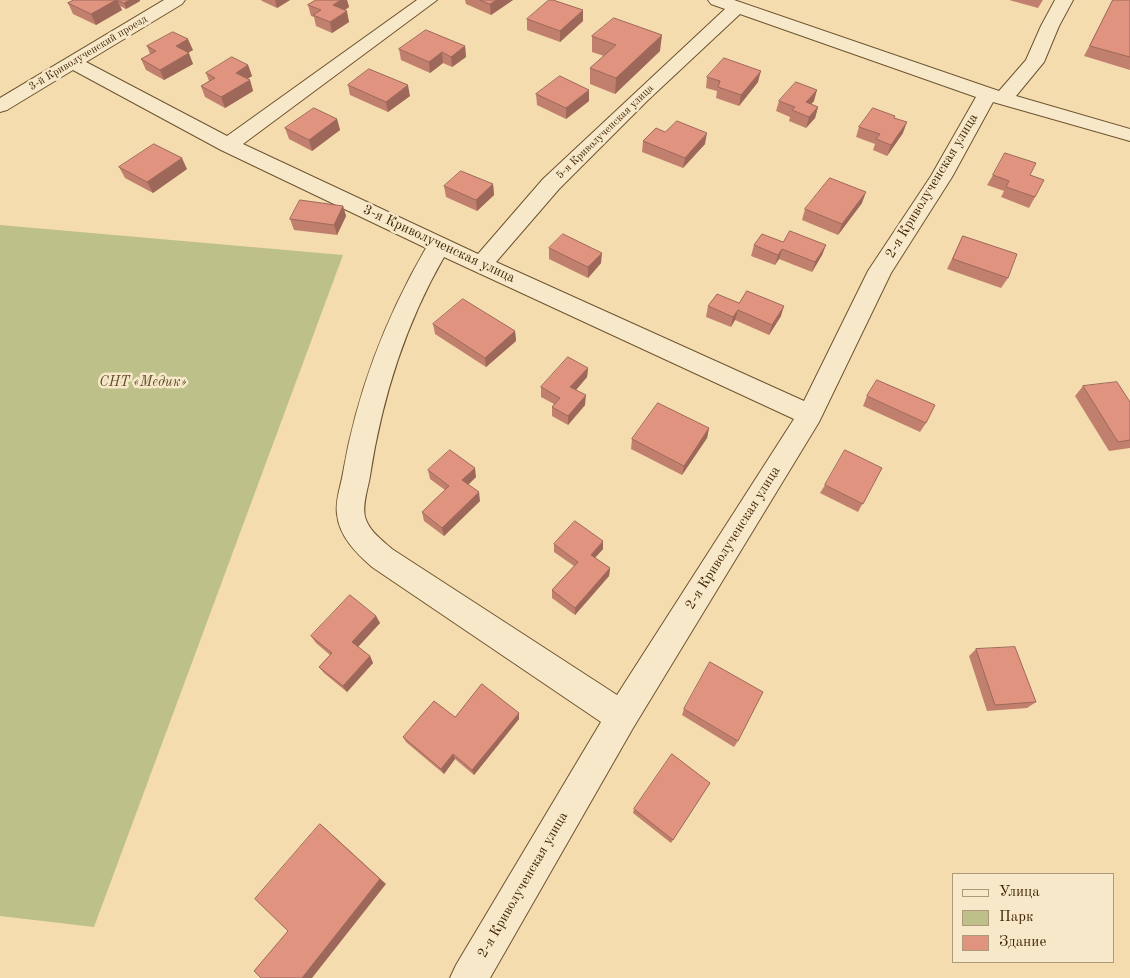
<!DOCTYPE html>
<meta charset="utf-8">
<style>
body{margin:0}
#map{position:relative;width:1130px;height:978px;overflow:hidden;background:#f5dcae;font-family:"Old Standard TT",serif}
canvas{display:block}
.legend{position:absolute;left:952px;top:873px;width:162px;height:90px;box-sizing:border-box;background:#f8e8ca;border:1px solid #ae9a7b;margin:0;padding:6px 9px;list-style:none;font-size:15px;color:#402605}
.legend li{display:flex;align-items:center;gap:10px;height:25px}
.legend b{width:25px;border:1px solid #ae9a7b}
</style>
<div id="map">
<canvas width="1130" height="978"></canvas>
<ul class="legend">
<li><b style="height:6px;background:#f8e8ca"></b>Улица</li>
<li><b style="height:14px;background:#bdc089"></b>Парк</li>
<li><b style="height:14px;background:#e09480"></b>Здание</li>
</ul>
</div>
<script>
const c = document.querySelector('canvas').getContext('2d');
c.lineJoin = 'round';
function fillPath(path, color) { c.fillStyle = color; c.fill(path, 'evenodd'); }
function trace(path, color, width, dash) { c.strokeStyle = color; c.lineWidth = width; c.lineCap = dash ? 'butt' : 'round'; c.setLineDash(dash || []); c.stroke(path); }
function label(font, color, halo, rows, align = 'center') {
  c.font = font + ' "Old Standard TT",serif'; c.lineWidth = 5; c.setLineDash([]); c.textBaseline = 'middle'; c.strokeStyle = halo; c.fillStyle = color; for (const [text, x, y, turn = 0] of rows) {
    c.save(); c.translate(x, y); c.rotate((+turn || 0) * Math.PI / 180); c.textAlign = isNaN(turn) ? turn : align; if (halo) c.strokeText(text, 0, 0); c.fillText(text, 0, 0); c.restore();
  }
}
fillPath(new Path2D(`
 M0,225L343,255L94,927L0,916Z`), '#bdc089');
const minor = new Path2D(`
 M164,0H185L182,4L86,62L227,136L417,0H437L243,144L478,254L543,179L725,9L711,4L708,0H734L999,91L1026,60L1041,26L1055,0H1073L1059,26L1044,62L1016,96L1130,129V141L993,102L952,177L891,273L819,422L633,728L490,978H450L456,965L601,722L372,567C356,553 339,536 337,514C335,500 341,486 343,473C357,392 385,319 426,248L221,150L73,70L7,110L0,112V98ZM740,14L976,97L931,176L868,271L804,401L496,262L559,189L648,100ZM444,257L794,419L617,695L392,549C382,540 369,531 365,517C362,504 368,489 370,476C382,398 405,325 444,257Z`);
trace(minor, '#6d542f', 2);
fillPath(minor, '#f8e8ca');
fillPath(new Path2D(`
 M74,0L140,1L126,9L120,6L122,10L96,25L73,14L68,3Z
 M261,0H290L277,8L262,1Z
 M316,0H347L349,7L345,10L349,22L332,33L316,26L314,17L311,16L308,5Z
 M465,0H513L491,15L466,4Z
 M1009,0H1043L1038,8Z
 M1113,0H1130V70L1084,56Z
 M527,19L583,21L560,42L527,30Z
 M592,36L660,51L615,94L590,84V68L604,56L592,52Z
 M147,46L193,50L188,53L193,64L164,80L146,70L141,59L150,54Z
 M465,46L466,57L452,67L443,63L430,73L401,60L399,49Z
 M248,65L252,76L247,79L250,80L253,91L225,108L205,97L201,86L209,81L206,73Z
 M707,77L758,82L739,106L716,98L717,91L706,88Z
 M348,85L410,96L388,112L350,95Z
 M589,90V101L566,119L537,105L536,94Z
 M779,101H814L811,104L818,107L815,118L806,128L789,121L790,117L776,111Z
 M895,118L903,133L887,156L873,150L875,144L856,137L859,127Z
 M337,119L340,130L312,151L289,139L285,128Z
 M665,132L705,144L683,168L642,152L643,141Z
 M119,167L187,169L153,193L125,178Z
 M993,175H1030L1035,197L1029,208L1001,197L1004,191L987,185Z
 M493,184L494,195L477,211L446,197L444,186Z
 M862,203L838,235L802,220L805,209Z
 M343,206L346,216L337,235L294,230L290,219Z
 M963,236L1008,278L1001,288L947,269Z
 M783,242L826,245L822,255L812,272L779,259L775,265L751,256L754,245Z
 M549,248L601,263L588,278L549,259Z
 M739,303L781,316L769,335L735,320L731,327L706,317L708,306Z
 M433,324L515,331L516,341L486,367L435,334Z
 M588,368L587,377L576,390L585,405L568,425L552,416V407L554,404L541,397V387Z
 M1083,386L1130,402V448L1109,451L1075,396Z
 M867,396L926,423L920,432L863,406Z
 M709,428L707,438L682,475L631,449L632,439Z
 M882,468L858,512L820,493L825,485Z
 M428,470L476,477L468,484L480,501L444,536L424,521L422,512L445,490L430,479Z
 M554,544L603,549L595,558L610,568L609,576L575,615L552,598V590L574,566L554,552Z
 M376,616L380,623L358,647L370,656L373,663L347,692L324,673L319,667L330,655L316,643L311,636Z
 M976,649L1036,702L1027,708L987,711L969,656Z
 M684,709L738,741L734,747L682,715Z
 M455,717L519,719L474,775L455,759L444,774L406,742L403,737Z
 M710,783L671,843L633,813L634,809Z`), '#c17f6e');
fillPath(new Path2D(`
 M116,0H117L122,10L96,25L91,14Z
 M130,0H140V1L126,9L124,3Z
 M275,0H290L277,8Z
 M341,0H347L349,7L336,16L333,5Z
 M497,0H513L491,15L490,4Z
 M583,10V21L560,42V31Z
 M347,11L349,22L332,33L330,22Z
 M662,35L660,51L615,94L616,78Z
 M188,39L193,50L180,57L176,46Z
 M465,46L466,57L452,67L451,57Z
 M442,52L443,63L430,73L429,62Z
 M189,53L193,64L164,80L160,70Z
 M248,65L252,76L240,84L236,73Z
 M761,71L758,82L739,106L741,95Z
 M250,80L253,91L225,108L221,97Z
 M408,85L410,96L388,112L386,102Z
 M589,90V101L566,119V108Z
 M817,90L814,101L803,113L806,102Z
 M818,107L815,118L806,128L809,117Z
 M337,119L340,130L312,151L309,140Z
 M907,122L903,133L887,156L891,145Z
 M707,133L705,144L683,168L685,158Z
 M182,158L187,169L153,193L147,182Z
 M493,184L494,195L477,211L476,200Z
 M866,192L862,203L838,235L842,224Z
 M343,206L346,216L337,235L334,225Z
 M826,245L822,255L812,272L815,262Z
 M782,249L779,259L775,265L778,255Z
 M602,253L601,263L588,278V267Z
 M784,306L781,316L769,335L772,325Z
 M738,310L735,320L731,327L733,317Z
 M515,331L516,341L486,367L485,358Z
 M588,368L587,377L570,397V387Z
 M586,395L585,405L568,425V416Z
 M709,428L707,438L682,475L684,466Z
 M475,468L476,477L464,489L462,480Z
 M479,492L480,501L444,536L442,528Z
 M603,541V549L590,563L591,555Z
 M610,568L609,576L575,615V608Z
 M376,616L380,623L356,649L352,642Z
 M370,656L373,663L347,692L343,686Z
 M519,713V719L474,775L472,770Z
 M453,754L455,759L444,774L441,769Z
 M320,824L327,830L386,884L312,978H302Z`), '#9d685a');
const building = new Path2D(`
 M74,0H116L91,14L68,3Z
 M116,0H130L124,3Z
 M316,0H341L333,5L347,11L330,22L313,15L321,10L308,5Z
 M480,0H497L490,4Z
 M549,0H553L583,10L560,31L527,19Z
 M1113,0H1130V57L1090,46Z
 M614,18L662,35L616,78L590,68L616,45L592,36Z
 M426,30L465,46L451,57L442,52L429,62L399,49Z
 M173,32L188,39L176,46L189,53L160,70L141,59L156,51L147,46Z
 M232,57L248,65L236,73L250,80L221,97L201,86L215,78L206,73Z
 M724,58L761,71L741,95L718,87L720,81L707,77Z
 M369,69L408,85L386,102L348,85Z
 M560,76L589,90L566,108L536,94Z
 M796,82L817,90L806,102L818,107L809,117L792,110L795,107L779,101Z
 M314,108L337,119L309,140L285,128Z
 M873,108L895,116L894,118L907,122L891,145L876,139L880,134L859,127Z
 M677,121L707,133L685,158L643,141L656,128L665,132Z
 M154,144L182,158L147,182L119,167Z
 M1005,153L1036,163L1030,175L1044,180L1035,197L1006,187L1009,181L993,175Z
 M461,171L493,184L476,200L444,186Z
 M830,178L866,192L842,224L805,209Z
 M300,200L343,206L334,225L290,219Z
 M790,231L826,245L815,262L782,249L778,255L754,245L762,234L783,242Z
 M563,234L602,253L588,267L549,248Z
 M963,236L1017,254L1008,278L953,259Z
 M747,291L784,306L772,325L738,310L733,317L708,306L717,294L739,303Z
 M463,299L515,331L485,358L433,324Z
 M568,357L588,368L570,387L586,395L568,416L552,407L560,398L541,387Z
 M877,380L935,405L926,423L867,396Z
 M1117,382L1130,402V440L1118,442L1083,386Z
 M658,403L709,428L684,466L632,439Z
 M450,450L475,468L462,480L479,492L442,528L422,512L449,486L428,470Z
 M845,450L882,468L863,504L825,485Z
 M575,521L603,541L591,555L610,568L575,608L552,590L578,562L554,544Z
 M350,595L376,616L352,642L370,656L343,686L319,667L332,653L311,636Z
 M1015,647L1036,702L995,705L976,649Z
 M710,662L763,692L738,741L684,709Z
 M482,684L519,713L472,770L453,754L441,769L403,737L434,701L455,717Z
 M672,754L710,783L673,840L634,809Z
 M320,824L380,879L302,978H261L254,971L288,931L255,899Z`);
fillPath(building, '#e09480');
trace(building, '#9d685a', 1);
label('11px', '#402605', '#f8e8ca', [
 ["3-й Криволученский проезд",88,53,-31],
 ["5-я Криволученская улица",605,132,-44]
]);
label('14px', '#402605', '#f8e8ca', [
 ["2-я Криволученская улица",932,186,-59],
 ["3-я Криволученская улица",439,244,25],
 ["2-я Криволученская улица",733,538,-58],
 ["2-я Криволученская улица",523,885,-60]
]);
label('italic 14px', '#5f4c26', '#f8e8ca', [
 ["СНТ «Медик»",143,382]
]);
</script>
